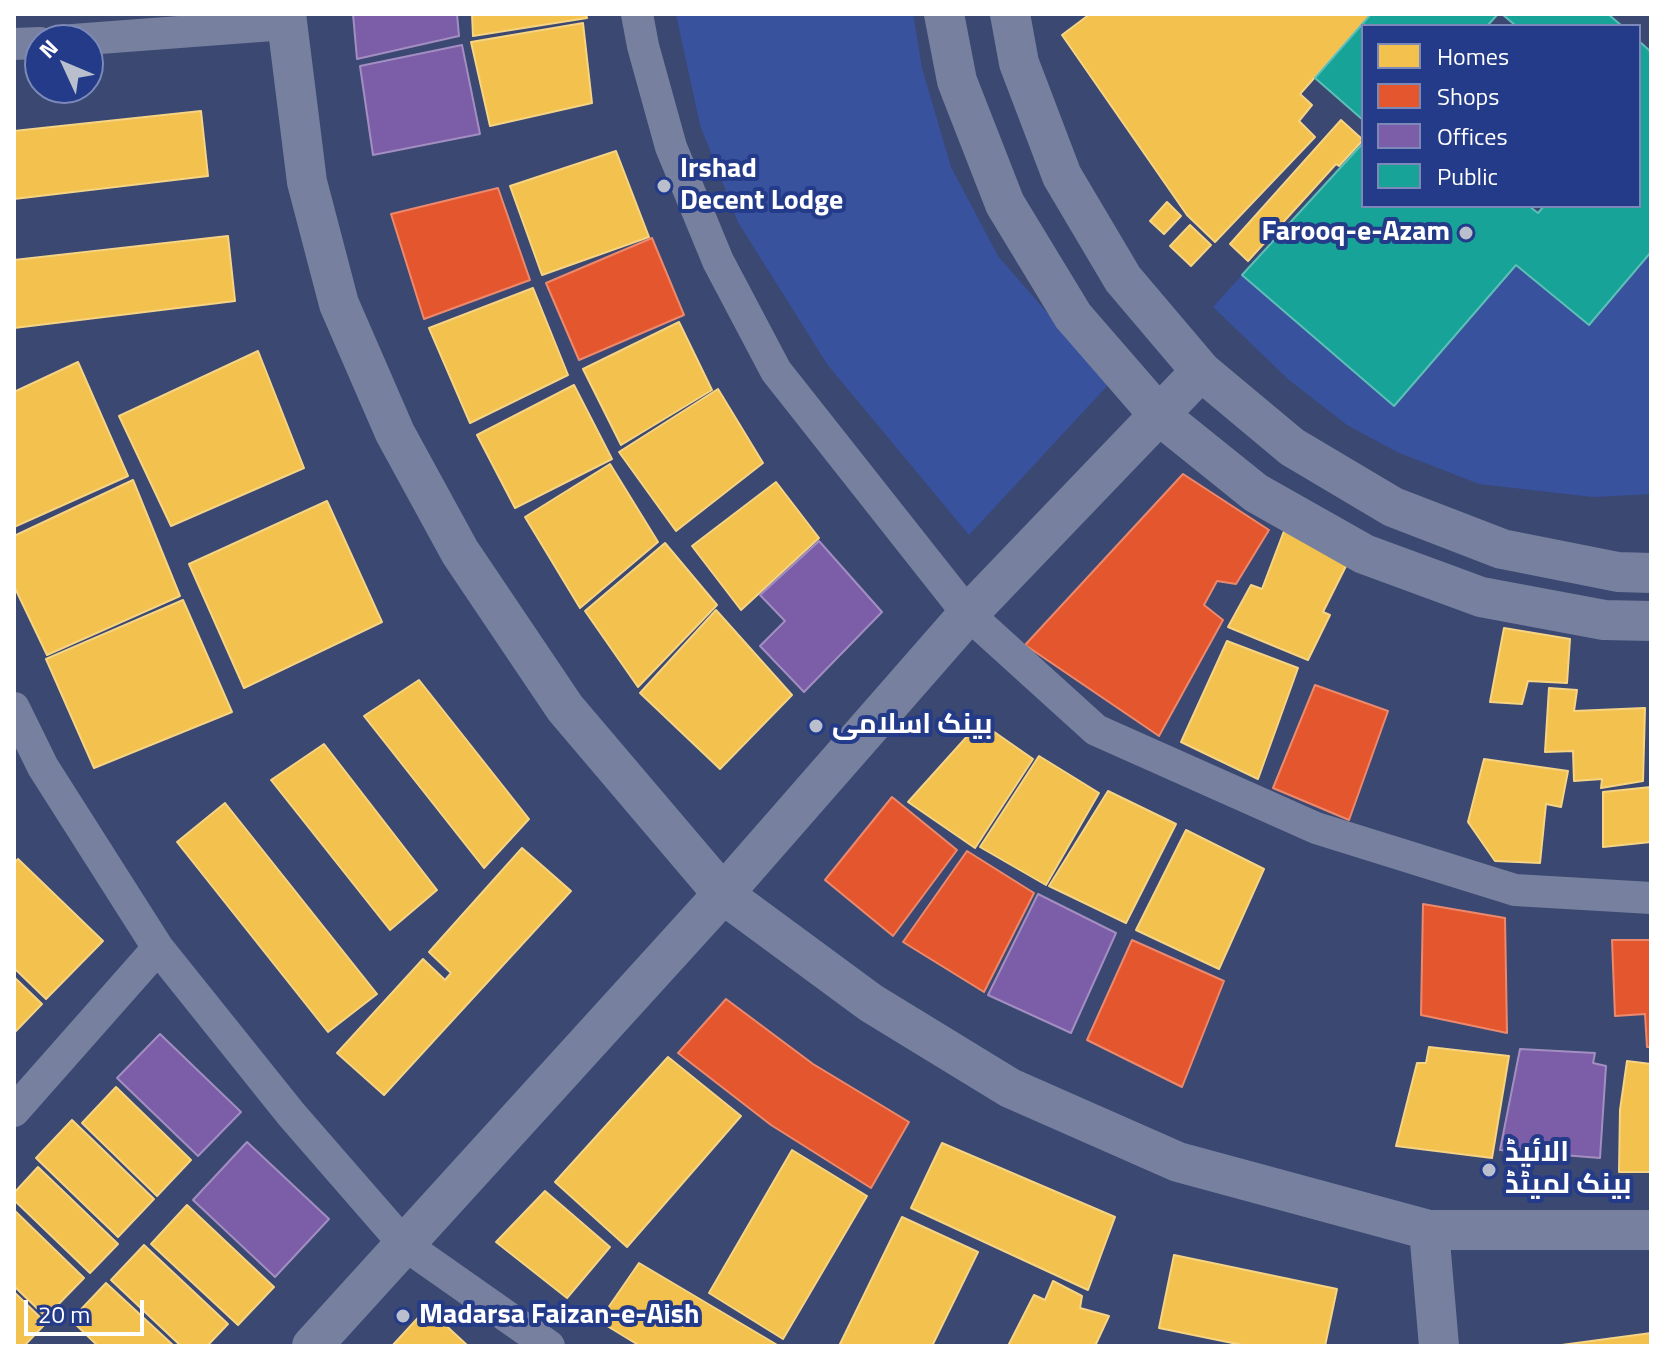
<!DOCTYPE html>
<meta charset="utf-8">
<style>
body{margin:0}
#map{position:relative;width:1665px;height:1360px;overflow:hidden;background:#3b4872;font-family:"Titillium Web",sans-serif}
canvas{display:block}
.frame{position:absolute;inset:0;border:16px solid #fff;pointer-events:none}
.legend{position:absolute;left:1361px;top:24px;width:280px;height:184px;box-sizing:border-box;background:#243b89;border:2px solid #7c89b8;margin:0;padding:10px 14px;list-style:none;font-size:24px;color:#fff}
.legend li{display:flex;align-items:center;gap:16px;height:40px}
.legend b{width:40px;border:2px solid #7c89b8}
.north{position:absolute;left:24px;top:24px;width:80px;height:80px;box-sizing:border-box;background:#243b89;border:2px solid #7c89b8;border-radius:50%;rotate:314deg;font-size:22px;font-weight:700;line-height:32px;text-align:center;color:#fff}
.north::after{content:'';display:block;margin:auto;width:28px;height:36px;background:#babfce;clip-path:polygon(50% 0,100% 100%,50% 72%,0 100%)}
.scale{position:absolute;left:24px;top:1300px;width:120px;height:36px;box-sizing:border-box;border:4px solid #fff;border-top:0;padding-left:10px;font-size:24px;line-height:28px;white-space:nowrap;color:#fff;-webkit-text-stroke:6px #243b89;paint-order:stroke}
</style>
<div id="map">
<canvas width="1665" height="1360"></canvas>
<div class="frame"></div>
<ul class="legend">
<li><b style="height:22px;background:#f2c14e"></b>Homes</li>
<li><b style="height:22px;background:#e4572e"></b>Shops</li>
<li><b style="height:22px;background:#7b5ea7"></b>Offices</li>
<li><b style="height:22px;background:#17a398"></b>Public</li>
</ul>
<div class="north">N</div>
<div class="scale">20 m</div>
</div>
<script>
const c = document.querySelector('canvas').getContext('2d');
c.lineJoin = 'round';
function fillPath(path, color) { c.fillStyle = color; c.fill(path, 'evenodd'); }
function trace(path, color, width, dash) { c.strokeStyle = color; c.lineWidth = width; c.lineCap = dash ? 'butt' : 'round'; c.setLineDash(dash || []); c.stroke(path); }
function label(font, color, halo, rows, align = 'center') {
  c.font = font + ' "Titillium Web",Cairo,sans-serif'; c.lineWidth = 8; c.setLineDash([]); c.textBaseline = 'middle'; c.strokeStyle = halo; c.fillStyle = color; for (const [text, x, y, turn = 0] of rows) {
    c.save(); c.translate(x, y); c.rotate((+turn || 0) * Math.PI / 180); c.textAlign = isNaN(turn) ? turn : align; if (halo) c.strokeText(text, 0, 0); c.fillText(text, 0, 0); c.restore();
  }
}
fillPath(new Path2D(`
 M676,14H913L922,68L951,167L998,256L1109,384L969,535L827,364L738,222L700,125Z
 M1651,252V494L1593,497L1479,484L1397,452L1347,425L1289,380L1213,307L1242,275L1394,406L1516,265L1589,324Z`), '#38529e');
const homes = new Path2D(`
 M472,14H586L587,18L473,36Z
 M1090,14H1371L1300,94L1312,105L1299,121L1315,137L1215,242L1187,215L1062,35Z
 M583,23L592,103L490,126L471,42Z
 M201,111L208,176L14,199V131Z
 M1341,120L1363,140L1339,166L1336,164L1248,261L1230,244Z
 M616,151L649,237L542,275L510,186Z
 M1167,202L1181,216L1164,234L1150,221Z
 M1190,225L1211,245L1191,266L1170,246Z
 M228,236L235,301L14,328V260Z
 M533,288L568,375L470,423L429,328Z
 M679,322L712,390L621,445L583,369Z
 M258,351L304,468L171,526L119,416Z
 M78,362L128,476L14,527V392Z
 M574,385L612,459L515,508L477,435Z
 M718,389L763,463L676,531L619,452Z
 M610,464L658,542L580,608L525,517Z
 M133,480L180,596L47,655L14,586V536Z
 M776,482L819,538L741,610L692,546Z
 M327,501L382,622L244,688L189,564Z
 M1284,531L1350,558L1323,612L1330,615L1308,660L1228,627L1251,585L1262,589Z
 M665,543L717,605L638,687L585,611Z
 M183,600L232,712L94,768L46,659Z
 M716,610L792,695L720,769L640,693Z
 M1504,628L1570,639L1567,683L1528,681L1522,704L1490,702Z
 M1227,641L1298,668L1258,779L1181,742Z
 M419,680L529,819L484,868L364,716Z
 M1549,688L1577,690L1574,711L1645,708L1643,781L1601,788L1602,779L1574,781L1573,751L1545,752Z
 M980,722L1033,759L975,848L908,802Z
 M324,744L437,890L390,930L271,780Z
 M1039,756L1099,793L1046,885L980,847Z
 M1484,759L1568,771L1561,807L1546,804L1540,863L1495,861L1468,822Z
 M1651,787V842L1603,847V792Z
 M1108,791L1176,824L1126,923L1049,886Z
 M225,803L377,994L328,1032L177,842Z
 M1186,830L1264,869L1219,969L1136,930Z
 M522,848L571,891L384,1095L337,1053L423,959L445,980L451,973L429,952Z
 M18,859L103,941L46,999L14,968V863Z
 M14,977L42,1004L14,1033Z
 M1429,1047L1509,1056L1492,1158L1396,1146L1417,1063H1426Z
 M668,1057L741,1116L627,1247L555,1182Z
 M1627,1061L1651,1064V1172H1619L1620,1110Z
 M116,1087L191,1160L157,1196L82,1123Z
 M72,1120L154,1199L118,1237L36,1158Z
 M942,1143L1115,1217L1088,1290L911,1208Z
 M792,1150L867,1196L783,1339L709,1293Z
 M38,1167L118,1244L90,1273L14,1200V1193Z
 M545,1191L610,1247L567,1298L496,1242Z
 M187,1205L274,1287L238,1325L151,1244Z
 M14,1210L84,1278L46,1317L14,1286Z
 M902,1217L978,1252L932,1346H839Z
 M144,1245L228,1324L207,1346H181L111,1280Z
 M1174,1255L1337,1289L1325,1346H1247L1159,1328Z
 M639,1263L779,1346H640L599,1321Z
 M1053,1281L1082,1296L1080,1308L1109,1316L1095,1346H1008L1034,1295L1045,1300Z
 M106,1283L174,1346H98L71,1320Z
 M14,1292L46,1323L24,1346H14Z
 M427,1308L468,1346H392Z
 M1651,1333V1346H1554Z`);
fillPath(homes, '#f2c14e');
trace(homes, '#f6d483', 2);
const shops = new Path2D(`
 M498,188L530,280L424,319L391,214Z
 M652,238L684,315L579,360L546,283Z
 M1183,474L1269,530L1236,584L1217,581L1204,605L1223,620L1159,736L1025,645Z
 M1315,685L1388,711L1349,820L1273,788Z
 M892,797L957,850L893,936L825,880Z
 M967,851L1034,893L984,992L903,942Z
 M1423,904L1505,918L1507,1033L1421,1015Z
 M1132,940L1224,981L1182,1087L1087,1040Z
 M1612,940H1651V1047H1647L1645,1014L1615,1016Z
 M726,999L813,1064L909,1122L871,1188L771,1125L678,1053Z`);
fillPath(shops, '#e4572e');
trace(shops, '#ec896d', 2);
const offices = new Path2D(`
 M353,14H457L459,36L357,59Z
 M462,45L480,134L373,155L360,66Z
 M819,541L882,612L804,692L760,646L785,621L760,595Z
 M1038,894L1116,933L1071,1033L988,995Z
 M160,1034L241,1112L198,1156L117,1078Z
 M1520,1049L1595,1053L1593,1063L1606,1066L1600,1158L1500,1150Z
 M247,1142L329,1219L275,1277L193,1200Z`);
fillPath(offices, '#7b5ea7');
trace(offices, '#a38ec1', 2);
const public = new Path2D(`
 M1371,14H1498L1487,26H1363V120L1315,78Z
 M1502,14H1608L1622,26H1516Z
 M1639,41L1651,52V252L1589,325L1516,265L1394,406L1242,275L1363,143V206H1529L1538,213L1544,206H1639Z`);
fillPath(public, '#17a398');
trace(public, '#5dbfb7', 2);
trace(new Path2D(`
 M637,14L643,46L671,147L718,261L776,371L968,614L1096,730L1316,828L1515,890L1651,898
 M73,40L286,24
 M14,44L40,43
 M14,708L43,767L158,948L291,1114L405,1245L549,1346
 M14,1111L158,948`), '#77809e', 32);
trace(new Path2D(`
 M286,14L307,182L339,304L395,433L460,552L565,708L723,894L871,1003L1010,1088L1178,1162L1429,1230H1651
 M944,14L957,81L1005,204L1073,316L1159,415L1256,493L1364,554L1481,597L1604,620L1651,621
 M1010,14L1019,63L1062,176L1123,279L1201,371L1292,447L1393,507L1502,549L1618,572L1651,573
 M1429,1230L1439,1346
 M312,1346L723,894L968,614L1201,371`), '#77809e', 40);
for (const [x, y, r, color] of [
 [664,186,8,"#babfce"],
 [1466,233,8,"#babfce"],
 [816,726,8,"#babfce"],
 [1489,1170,8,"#babfce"],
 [403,1316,8,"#babfce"]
]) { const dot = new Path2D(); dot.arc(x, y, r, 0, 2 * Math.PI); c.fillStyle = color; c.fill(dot); trace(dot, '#243b89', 3); }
label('bold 28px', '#fff', '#243b89', [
 ["Irshad",680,170],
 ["Decent Lodge",680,202],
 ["Farooq-e-Azam",1450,233,"right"],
 ["بینک اسلامی",832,726],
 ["الائیڈ",1505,1154],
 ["بینک لمیٹڈ",1505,1186],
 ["Madarsa Faizan-e-Aish",419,1316]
], 'left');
</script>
